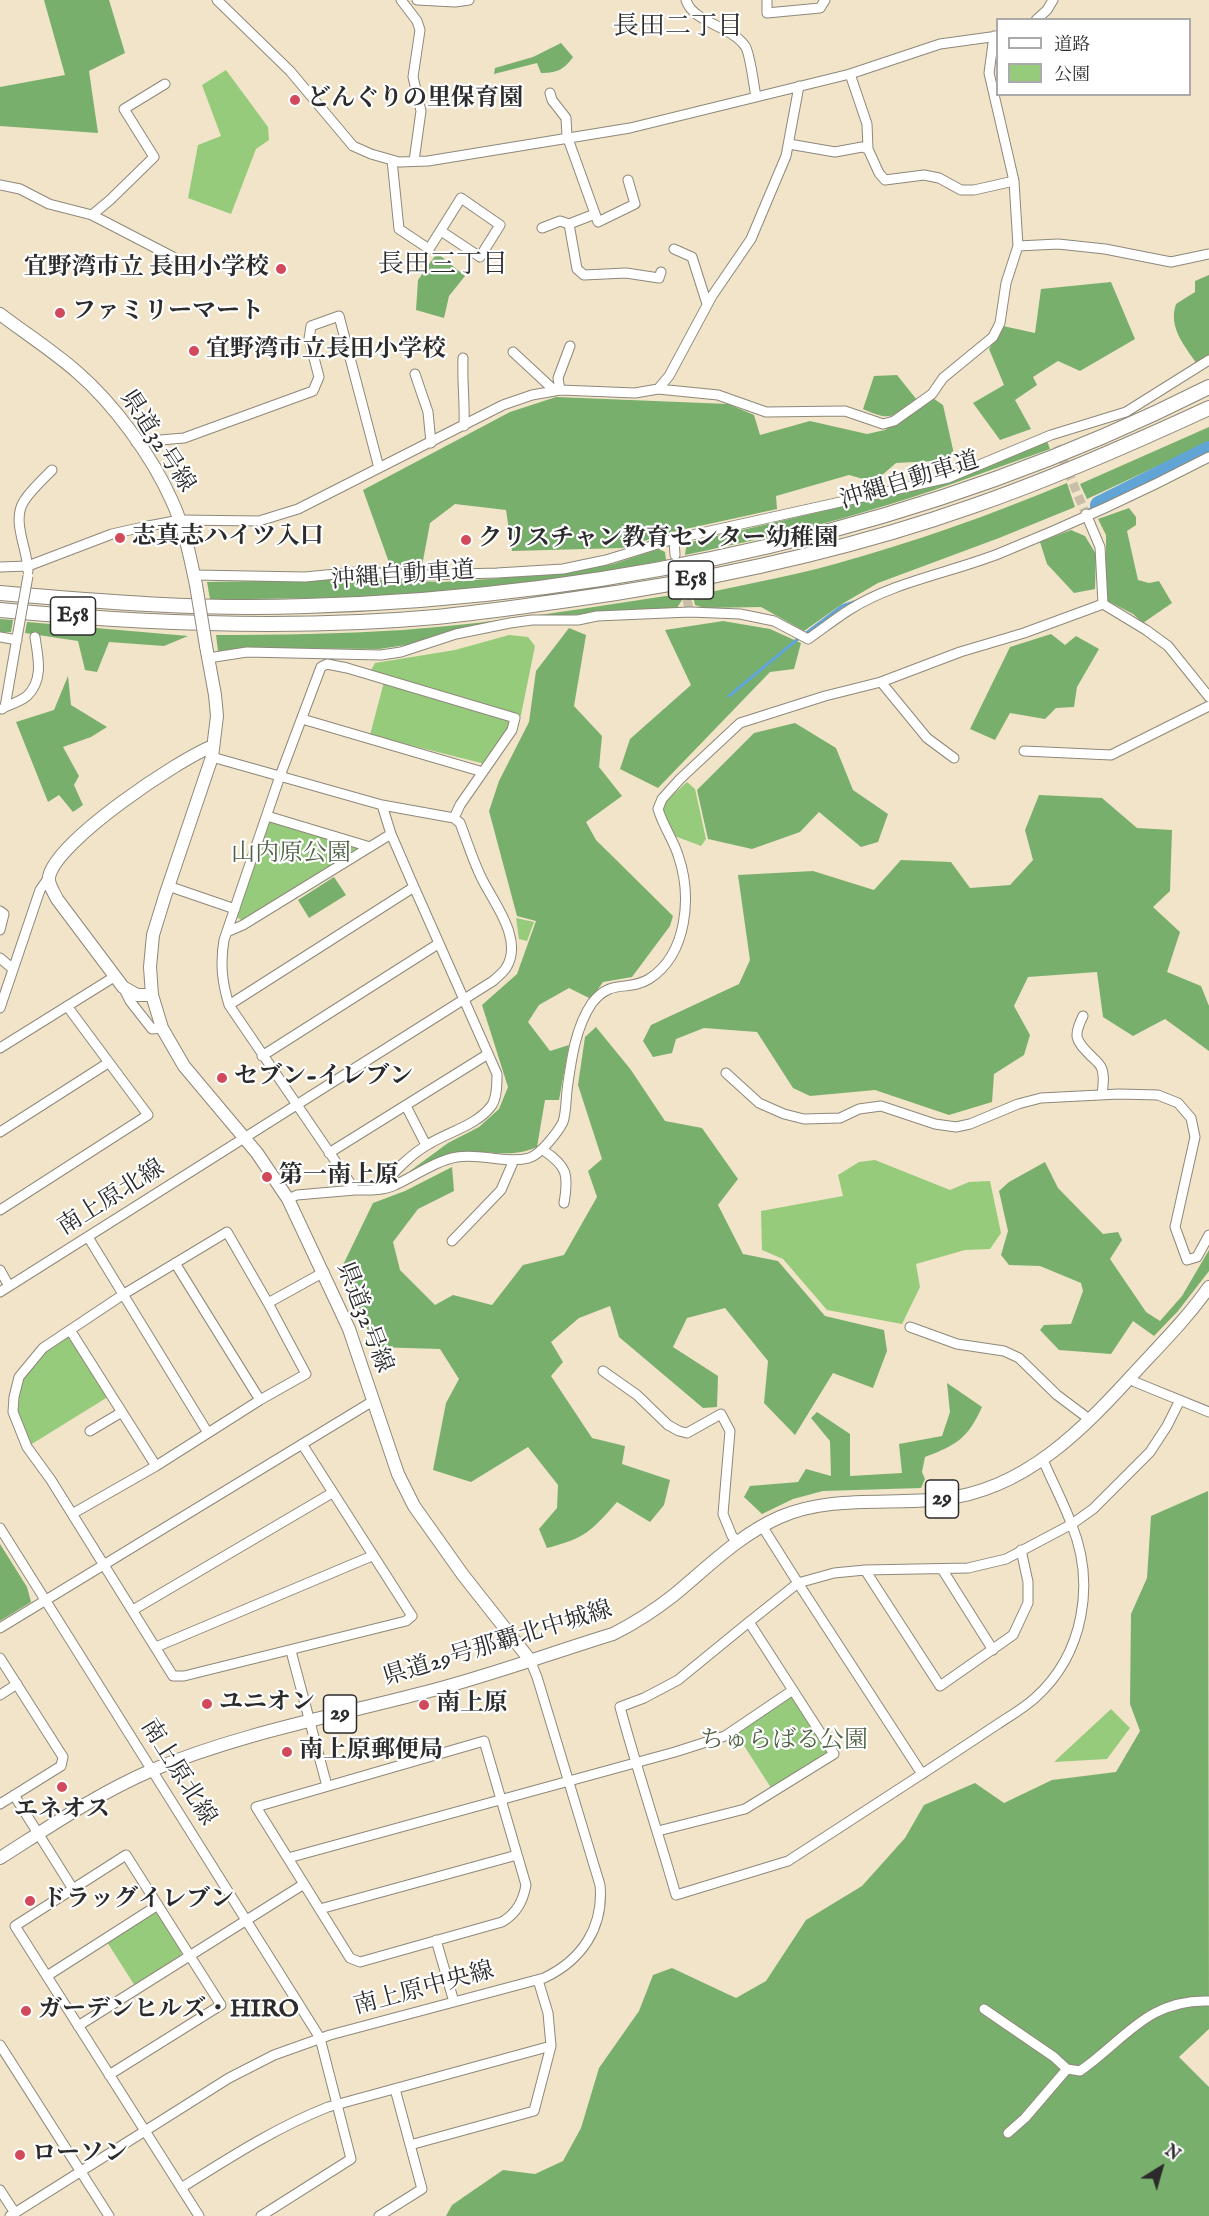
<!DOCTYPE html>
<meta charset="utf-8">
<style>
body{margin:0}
#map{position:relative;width:1209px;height:2216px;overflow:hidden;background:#f1e4c9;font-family:"IM FELL English","Noto Serif JP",serif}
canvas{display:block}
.legend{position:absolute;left:996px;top:18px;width:195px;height:78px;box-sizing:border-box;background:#fff;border:2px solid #aaa;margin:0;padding:8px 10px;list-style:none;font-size:18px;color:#2b2b2b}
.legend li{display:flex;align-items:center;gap:12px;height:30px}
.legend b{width:30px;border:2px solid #aaa}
.north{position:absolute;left:1131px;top:2138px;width:60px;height:60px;-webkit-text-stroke:4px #fff;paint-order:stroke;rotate:37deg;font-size:16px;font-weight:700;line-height:24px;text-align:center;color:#2b2b2b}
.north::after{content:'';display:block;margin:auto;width:21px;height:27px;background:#2b2b2b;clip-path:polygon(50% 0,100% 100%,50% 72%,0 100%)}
</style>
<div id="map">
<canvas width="1209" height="2216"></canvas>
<ul class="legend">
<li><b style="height:8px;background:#fff"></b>道路</li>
<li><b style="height:16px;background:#97cb7c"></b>公園</li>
</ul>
<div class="north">N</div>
</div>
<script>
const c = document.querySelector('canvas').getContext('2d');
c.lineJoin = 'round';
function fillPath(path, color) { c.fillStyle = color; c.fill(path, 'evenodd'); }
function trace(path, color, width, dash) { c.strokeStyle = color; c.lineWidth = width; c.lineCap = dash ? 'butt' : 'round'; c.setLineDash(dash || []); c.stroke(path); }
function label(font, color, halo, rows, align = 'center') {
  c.font = font + ' "IM FELL English","Noto Serif JP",serif'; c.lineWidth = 4.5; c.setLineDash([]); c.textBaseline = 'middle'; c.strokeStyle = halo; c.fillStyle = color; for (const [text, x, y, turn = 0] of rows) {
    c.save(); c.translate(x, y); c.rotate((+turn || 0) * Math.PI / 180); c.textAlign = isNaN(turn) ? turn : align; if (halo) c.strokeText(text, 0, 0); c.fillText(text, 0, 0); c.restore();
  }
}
fillPath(new Path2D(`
 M226,70L268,127L269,140L256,149L231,214L188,198L198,145L221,136L202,85Z
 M509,635L528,637L535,646L521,715L485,764L370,735L385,678L370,672L375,663L455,650Z
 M687,782L695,789L706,839L701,846L672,835L662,811L666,801Z
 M271,816L370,847L241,920L237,917Z
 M516,918L534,922L527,941L519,939Z
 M875,1160L950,1190L969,1182L990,1181L1001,1233L990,1249L965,1250L916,1264L920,1287L902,1324L827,1310L783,1259L762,1250L761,1211L843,1196L838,1175L859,1162Z
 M70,1330L111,1395L27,1447L19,1422L14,1397L29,1363Z
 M793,1690L834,1754L773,1791L734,1730Z
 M1111,1709L1130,1728L1107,1759L1054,1762Z
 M154,1912L158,1913L182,1952L180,1957L135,1986L107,1942Z`), '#97cb7c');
fillPath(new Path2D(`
 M44,0H109L125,53L89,71L98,133L0,126V87L65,75Z
 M561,43L573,57C564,70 556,73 541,73L537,63L494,74L495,68L533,57Z
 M437,253L465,276L449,296L444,318L416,310L418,280Z
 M1209,275V356L1197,364C1184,345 1168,327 1176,304L1195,292V281Z
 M1111,282L1135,339L1080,371L1058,361L1033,377L1037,385L1015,400L1031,429L1000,440L973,403L1004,385L989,349L1003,326L1035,333L1041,289Z
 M897,375L917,400C892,417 892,422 863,409L874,376Z
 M930,396L943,405L954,454L934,461L896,463L874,482L849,475L776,496L777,509L672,532L622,548L512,551L506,510L455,504L430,523L422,566L391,568L363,490L510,412L556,397L728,404L754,415L760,435L810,421L867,434L885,430Z
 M1209,427V442L1087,499L1080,484Z
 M1047,441L1050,449C988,471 927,494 864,512C805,530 745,542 685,555L686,548L691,542L900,493L978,471Z
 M1067,483L1075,507L999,538L878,583L842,604L804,631L761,607L704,608L695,605L693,596C740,585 788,577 835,564C914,542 991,515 1067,483Z
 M1129,508L1136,517V525L1127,531L1138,580L1149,583L1159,581L1172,603L1143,623L1133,614L1106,600V535L1098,519Z
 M1071,530L1085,536L1096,554L1095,589L1074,593L1047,564L1040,542Z
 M659,549L665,552L666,560C618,569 570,579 522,585C418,597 314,599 210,599L207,582L357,579L443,582L489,579L553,573L613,564Z
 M679,594L682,600L677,608L672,610L569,615L500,622L413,644L379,649L253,648L218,651L216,635C278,635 340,634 403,630C495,623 587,608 679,594Z
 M0,619L13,620L11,632L0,633Z
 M723,621L770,629L801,643L794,669L770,672L658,788L620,769L630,739L691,685L665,630Z
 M27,622L188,636L164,646L109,642L97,672L85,670L78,641L25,633Z
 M569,628L586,635L574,706L602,736L599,767L622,796L586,822L596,840L673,916L670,926L632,977L603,982L591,999L569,988L539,1005L528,1022L550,1051L569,1045L559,1100H545L537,1147C512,1158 497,1151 471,1152C458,1153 427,1168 412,1173L410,1171L448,1143L479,1127L499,1109L508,1087L482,1005L517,974L536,921L517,916L489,811L499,781L529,722L536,671Z
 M1051,634L1065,645L1076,636L1099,649L1077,687L1074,707L1056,708L1045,719L1010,713L995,740L970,729L1010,647Z
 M68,676L71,705L107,727L91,737L63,747L79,776L74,785L83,805L73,812L59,795L48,802L16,722L54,710Z
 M795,723L836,748L853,790L888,814L878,842L861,847L819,812L800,832L752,849L708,839L697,790L754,733Z
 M1039,795L1102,798L1137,828L1172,830L1170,891L1153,907L1180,932L1167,972L1201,986L1209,1006V1051L1165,1019L1133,1036L1103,1017L1097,972L1028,977L1014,1006L1030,1035L1024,1055L994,1074L992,1102L949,1115L875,1090L810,1096L793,1088L757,1032L704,1028L676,1039L672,1053L653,1057L643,1041L651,1025L739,984L750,960L738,875L813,871L874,890L901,860L951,862L970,888L1010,885L1033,860L1025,830Z
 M334,877L346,895L309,918L298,900Z
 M596,1027L631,1070L665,1121L702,1128L738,1179L718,1205L743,1254L778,1261L825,1316L884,1330L887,1351L873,1388L833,1373L795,1435L764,1403L768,1361L725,1308L687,1318L673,1347L718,1376L717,1407L703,1408L619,1337L610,1306L579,1318L551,1342L563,1362L551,1376L592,1438L625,1446L622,1464L670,1480L664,1505L650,1522L617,1502C591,1531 586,1538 547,1548L539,1529L557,1508L558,1485L528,1447L471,1482L433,1470L446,1403L459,1379L440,1349L374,1347L343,1265L373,1203L405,1191L452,1167L454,1191L418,1209L393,1242L400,1270L435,1305L453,1295L492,1305L523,1265L564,1255L597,1197L588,1171L602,1159L578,1085L585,1037Z
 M1045,1162L1058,1188L1103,1234L1118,1232L1122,1240L1110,1259L1146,1312L1160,1321L1182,1296L1209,1250V1271L1178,1311L1154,1336L1133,1321L1111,1354L1059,1350L1040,1330L1044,1325L1071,1324L1083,1291L1081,1283L1040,1266L1009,1265L1001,1255L1008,1231L999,1191L1009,1182Z
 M947,1383L982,1407C968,1438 957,1445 925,1457L922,1472L925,1479L921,1488L823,1491L793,1499L762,1514L744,1497L750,1486L798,1482L806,1469L831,1476L830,1441L811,1418L817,1412L850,1434V1476L902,1473L899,1444L942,1436L950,1412Z
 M1208,1491L1209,2029L1179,2057L1209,2087V2216H446L452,2205L503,2170L535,2174L563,2161L581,2128L599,2068L639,2011L653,1975L672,1968L736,1998L766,1981L806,1920L862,1886L905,1838L924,1805L975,1783L1004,1803L1052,1780L1116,1772L1140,1731L1130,1704L1131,1614L1147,1578L1151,1516Z
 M0,1544L27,1587L31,1602L0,1621Z`), '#79af6c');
trace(new Path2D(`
 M1086,511L1099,505
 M805,634L842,606L857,601
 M729,696L799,638`), '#61a5d6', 3);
trace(new Path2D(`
 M1099,505L1209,450`), '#61a5d6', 18);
trace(new Path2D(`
 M1057,446L1086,514
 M677,560L690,612`), '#c9bfa9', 9, [9, 4.5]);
const minor = new Path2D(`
 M217,0L290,71L353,146L371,154L399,162L428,161L630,128L850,74L940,44L998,36
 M401,0L417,21L420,30L413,77L421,111L414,161
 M417,0L455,2L469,0
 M686,0C693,23 730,25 745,46C750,52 754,87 756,97
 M767,0V13L820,8L825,0
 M1036,20L1047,10L1053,0
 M850,74L867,124L868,149
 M550,93L552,100L566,118L567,136L598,222L635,204L628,180
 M789,144L835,152L862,147L868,149L879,173L885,180L924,175L939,178L961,190H974L1014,181
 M392,160L399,229L429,249L461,198L500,225L480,257L441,231
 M0,185L20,189L49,204L92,215L173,257
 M92,215L110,200L154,157L124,109L165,84
 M569,224L577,269L584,275L626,273L659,278L661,272
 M542,228L560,221L569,224L595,214
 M1018,246L1058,244L1105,249L1171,262L1209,254
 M674,249L692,257L707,304
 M513,352L555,391
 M463,358C462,381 465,403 464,426
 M415,374L428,412L431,443
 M658,389L669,376L712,296L751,239L786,156L799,86
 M560,390L558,378L570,346
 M136,442L184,438L313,391L319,377L309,339L311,326L339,316L379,468
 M1086,514L1100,547L1103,604
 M674,539L675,555
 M0,567L28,566L112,534L143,527L180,520L259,521L298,509L503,405L532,395L560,390L635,393L658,389L718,395L766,412L845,411L883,424L894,421L932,394L943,378L993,337L1000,323L1006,283L1018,246L1014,181L989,73L994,36
 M28,571C28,550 11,521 24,501C31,490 42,480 52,470
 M194,575L305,577L357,572L424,575L497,573L563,569L606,560L674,539L948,478L1051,435L1126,412L1209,360
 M1103,604L1146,630L1168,646L1209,697
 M0,637L17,640
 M208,658L247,652L381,655L401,652L456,634L510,623L532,620H578L597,616L690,612L740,614L774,621L808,639C821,630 835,619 849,610C893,582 949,573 998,554C1070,525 1140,493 1209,457
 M881,682L927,738L954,758
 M5,707C12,704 21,701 27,696C44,680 38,657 35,637
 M2,709L5,707L18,632
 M302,719L483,772
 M1024,751L1111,755L1209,706
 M267,816L370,847
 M454,818L460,805L512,730L515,718L347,668L327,664L321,667L280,776L224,940C220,964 222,982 229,1005L355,1190C367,1190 384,1191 395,1185C413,1177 437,1160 457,1157C481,1153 506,1164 529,1158C540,1155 558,1132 563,1122C566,1113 566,1100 567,1090C571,1061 575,1028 592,1003C611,978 628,992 649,979C688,954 692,895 678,855C673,839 663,826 658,809L662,799L680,779L740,723L825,696L881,682L960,652L1024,633L1103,604
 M168,886L235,909
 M0,911L4,914L0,930
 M227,932L243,925L391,834
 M0,958L13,969
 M123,987L130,1001L152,1029L162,1028
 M229,1005L414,887
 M0,1008L40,890L49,877
 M1083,1016C1073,1036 1075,1040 1091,1056C1094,1059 1099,1063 1101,1067C1105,1075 1103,1086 1102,1095
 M0,1048L114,977
 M262,1056L438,944
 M726,1073L759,1103L784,1114L804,1119L840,1118L859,1109L881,1106L935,1124L956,1127L970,1124L1018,1104L1041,1098L1119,1094L1158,1095L1178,1103L1191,1118L1195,1137L1175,1227L1187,1260L1197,1257L1209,1235
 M406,1106L426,1145
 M0,1132L108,1063
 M543,1150C567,1166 569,1174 564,1203
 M329,1153L488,1054
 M382,1188C391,1173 414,1152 429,1144C448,1132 478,1125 492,1105C497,1097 497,1084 497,1074L414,887L391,834L382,805
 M288,1199L297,1195L355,1190
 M0,1210L148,1115L67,1006
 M88,1237L208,1433
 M452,1241L501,1190L514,1160
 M175,1263L260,1400
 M0,1270L9,1286
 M0,1292L493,981C497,977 503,973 506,968C524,940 494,903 482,879C473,861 467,841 460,823L454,818L382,805L212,757
 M910,1327L957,1344L1004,1351L1019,1358L1057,1395L1089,1419
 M70,1330L156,1466
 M603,1371L637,1395L668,1425L679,1431L687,1433L721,1414L730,1431L723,1514L732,1536L738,1542
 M1130,1377L1135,1382L1209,1412
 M90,1431L122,1412
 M302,1444L412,1616L406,1621L184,1676H173L51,1480L27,1447L13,1412L14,1397L19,1377L43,1348L124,1294L227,1232L268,1303L324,1272
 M72,1514L156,1466L260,1400L306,1374L268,1303
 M762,1526L798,1583L834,1573L865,1570
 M0,1528L320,2038L351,2159L261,2216
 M1021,1550L1028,1582V1603L1013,1635L940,1686L865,1570L968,1568L1006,1559L1072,1524L1093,1509L1150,1452L1167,1426L1180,1400
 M942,1569L993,1650
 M133,1610L332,1493
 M749,1622L678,1680L644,1698L620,1707C637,1770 658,1832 676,1895L788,1861L922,1774
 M0,1628L373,1401
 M156,1647L372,1556
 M291,1651L327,1786
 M0,1658L63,1757L61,1766L0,1804
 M0,1695L17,1684
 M484,1741L526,1885C523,1901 517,1913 502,1922L360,1962L350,1958L256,1807Z
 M14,1795L73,1889
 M658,1831L745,1809L834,1754L749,1622L798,1583L922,1774C947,1758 972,1741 998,1724C1010,1716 1024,1708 1035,1698C1084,1654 1096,1583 1071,1523C1063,1502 1052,1481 1043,1460
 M288,1858L675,1752L725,1736L793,1690
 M320,1909L517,1855
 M436,1940L454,2002
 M47,1976L158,1905
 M984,2009L1054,2057L1067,2069L1080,2071C1125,2040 1147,1999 1209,2001
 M78,2026L304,1884
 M0,2045L109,2216
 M109,2075L221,2005L126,1855L15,1926L199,2216
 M1008,2133L1025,2118L1067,2069
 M410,2145L534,2111L551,2046L548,2013L538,1980
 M181,2188C229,2158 275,2128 328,2107L551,2046
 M0,2190L15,2213
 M10,2216L229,2078L274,2055L330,2035L544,1978C582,1960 604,1927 600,1885L537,1677L530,1660
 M379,2216L422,2189L395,2089`);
const major = new Path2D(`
 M0,314C25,333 53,351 77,372C114,404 152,456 172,501C184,527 190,556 196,585
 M206,646L215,695L217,716L212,757L165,896L153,935L150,967L152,995L162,1028L184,1066L257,1153L288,1199L349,1329L398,1474L414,1506L463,1575L530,1660
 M152,995H137L123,987L57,899C54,892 48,885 49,877C56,841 179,759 213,746
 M0,1858C49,1827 97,1794 150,1771C237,1734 334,1716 426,1692C489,1676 551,1653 613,1634C635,1623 655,1610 674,1595C708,1567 739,1535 780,1517C831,1495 888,1505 942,1499C1026,1490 1084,1428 1138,1369C1163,1342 1188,1317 1209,1287`);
const highway = new Path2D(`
 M0,593C101,602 204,610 306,606C617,597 930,528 1209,387
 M0,610C145,624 291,630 436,617C496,611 556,602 616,593C737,574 857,547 973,506C1054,478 1131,444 1209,408`);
trace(minor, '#8e887a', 11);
trace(major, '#8e887a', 14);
trace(highway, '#8e887a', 16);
trace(minor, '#fff', 9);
trace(major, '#fff', 12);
trace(highway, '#fff', 14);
const minorBridge = new Path2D(`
 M18,632L28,576`);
const majorBridge = new Path2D(`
 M196,585L206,646`);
trace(minorBridge, '#8e887a', 11, []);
trace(majorBridge, '#8e887a', 14, []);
trace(minorBridge, '#fff', 9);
trace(majorBridge, '#fff', 12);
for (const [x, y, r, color] of [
 [295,100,6,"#d1495b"],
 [281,269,6,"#d1495b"],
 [60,313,6,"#d1495b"],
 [194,351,6,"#d1495b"],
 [120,538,6,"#d1495b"],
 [466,540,6,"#d1495b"],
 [222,1078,6,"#d1495b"],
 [267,1177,6,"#d1495b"],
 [207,1704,6,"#d1495b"],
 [424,1705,6,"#d1495b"],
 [287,1752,6,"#d1495b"],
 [62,1787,6,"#d1495b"],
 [30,1901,6,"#d1495b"],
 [26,2011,6,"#d1495b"],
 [20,2155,6,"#d1495b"]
]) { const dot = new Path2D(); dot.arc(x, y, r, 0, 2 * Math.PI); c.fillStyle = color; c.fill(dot); trace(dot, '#fff', 2); }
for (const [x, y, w] of [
 [691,580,45],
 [73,616,45],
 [942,1499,33],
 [340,1714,33]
]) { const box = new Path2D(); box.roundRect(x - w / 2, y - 19, w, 38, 4.5); c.fillStyle = '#fff'; c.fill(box); trace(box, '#2b2b2b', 1.5); }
label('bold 22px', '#2b2b2b', null, [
 ["E58",691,580],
 ["E58",73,616],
 ["29",942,1499],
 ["29",340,1714]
]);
label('bold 24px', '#2b2b2b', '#fff', [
 ["どんぐりの里保育園",307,100],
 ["宜野湾市立 長田小学校",269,269,"right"],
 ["ファミリーマート",72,313],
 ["宜野湾市立長田小学校",206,351],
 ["志真志ハイツ入口",132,538],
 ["クリスチャン教育センター幼稚園",478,540],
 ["セブン-イレブン",234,1078],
 ["第一南上原",279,1177],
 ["ユニオン",219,1704],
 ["南上原",436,1705],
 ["南上原郵便局",299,1752],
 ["エネオス",62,1811,"center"],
 ["ドラッグイレブン",42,1901],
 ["ガーデンヒルズ・HIRO",38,2011],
 ["ローソン",32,2155]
], 'left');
label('24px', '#2b2b2b', '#fff', [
 ["県道32号線",156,442,57],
 ["沖縄自動車道",910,482,-17],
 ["沖縄自動車道",403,577,-4],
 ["南上原北線",112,1199,-32],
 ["県道32号線",363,1318,69],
 ["県道29号那覇北中城線",498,1645,-17],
 ["南上原北線",177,1773,58],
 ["南上原中央線",424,1990,-15]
]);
label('24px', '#516347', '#fff', [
 ["山内原公園",291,855],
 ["ちゅらばる公園",784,1742]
]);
label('26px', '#2b2b2b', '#fff', [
 ["長田二丁目",678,29],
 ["長田三丁目",443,267]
]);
</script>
